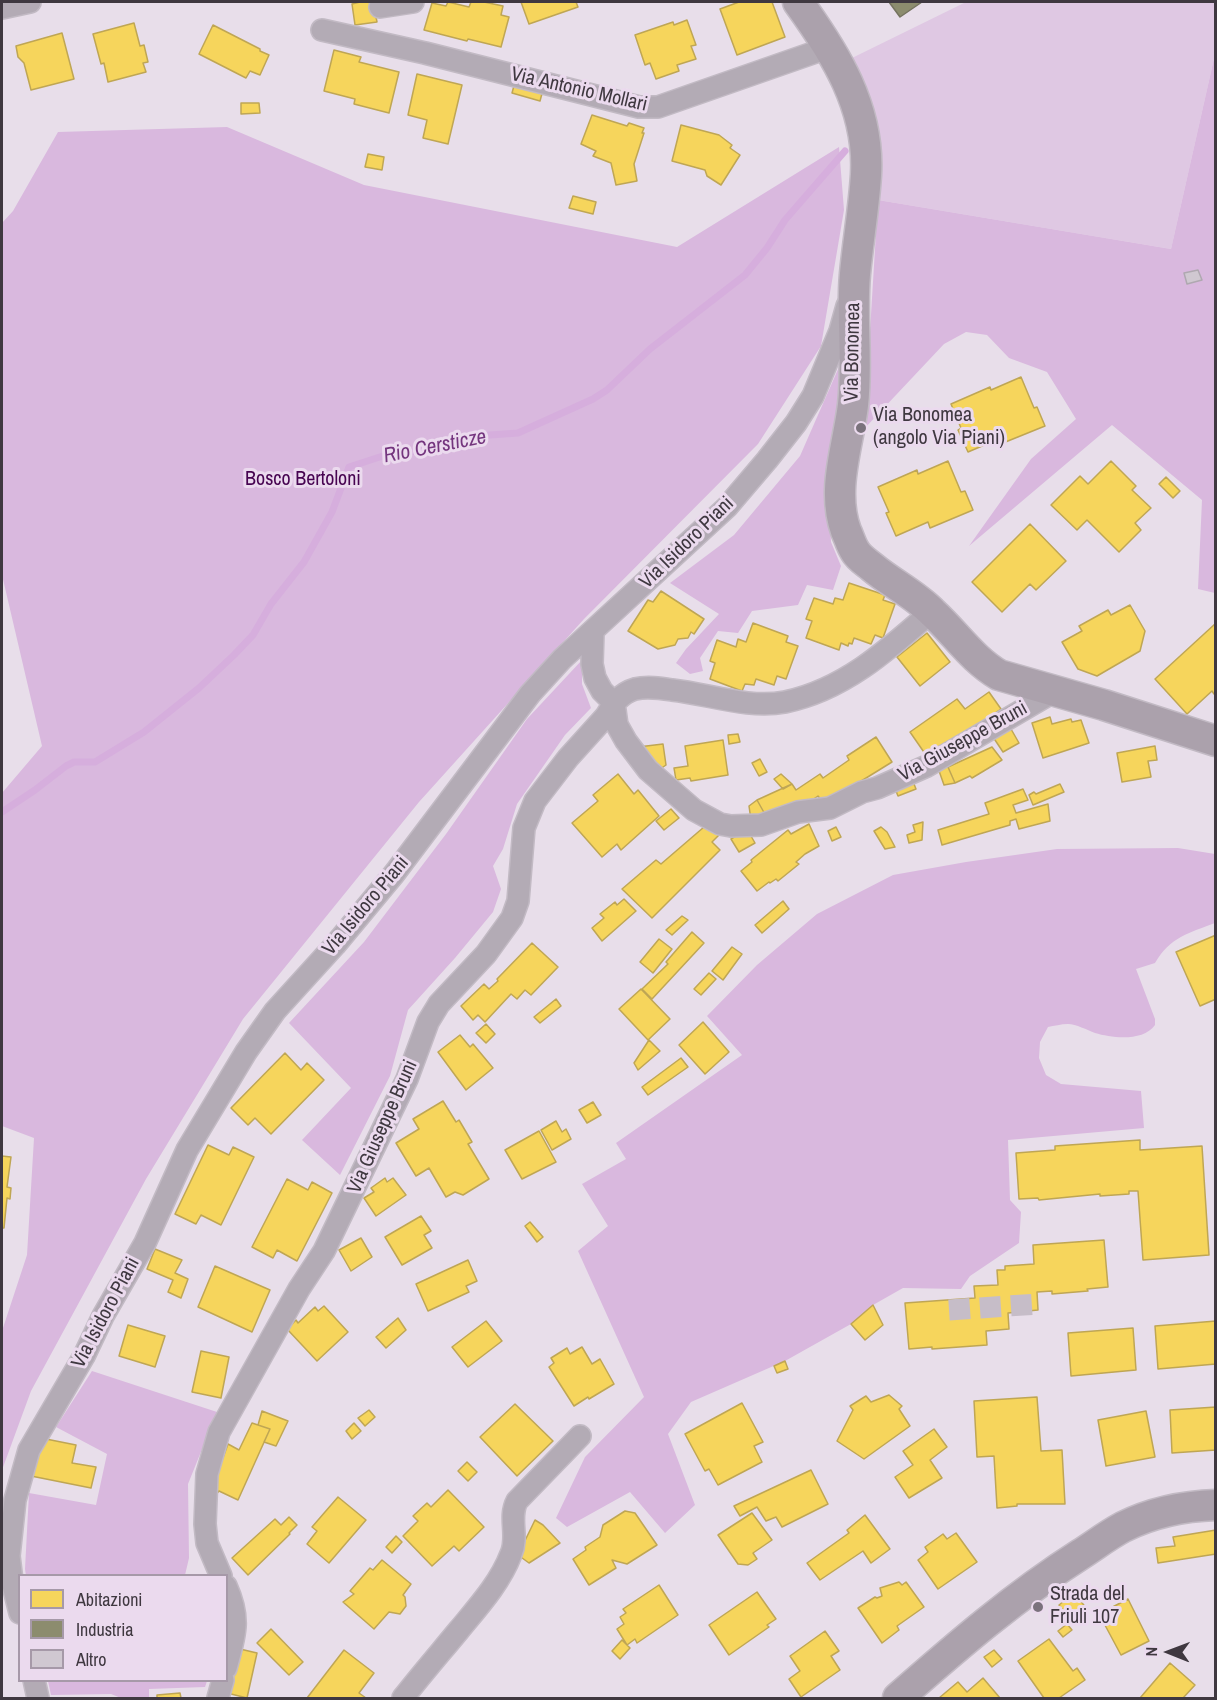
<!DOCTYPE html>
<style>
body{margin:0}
#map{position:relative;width:1217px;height:1700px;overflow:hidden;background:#e8deea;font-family:"Archivo Narrow",sans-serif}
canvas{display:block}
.frame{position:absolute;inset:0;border:3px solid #3f3840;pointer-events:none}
.legend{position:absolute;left:18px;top:1574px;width:210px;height:108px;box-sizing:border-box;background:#ebdaee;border:2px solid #a699a8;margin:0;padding:8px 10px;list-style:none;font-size:18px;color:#3f3840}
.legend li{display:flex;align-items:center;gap:12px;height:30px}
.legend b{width:30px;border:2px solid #a699a8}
.north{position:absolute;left:1139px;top:1622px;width:60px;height:60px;-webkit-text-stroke:4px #ebdaee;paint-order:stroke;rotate:271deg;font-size:16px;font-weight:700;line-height:24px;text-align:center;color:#3f3840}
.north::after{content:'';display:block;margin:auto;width:21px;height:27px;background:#3f3840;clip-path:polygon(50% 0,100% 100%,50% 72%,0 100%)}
</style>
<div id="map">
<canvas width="1217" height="1700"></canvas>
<div class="frame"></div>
<ul class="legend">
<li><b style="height:16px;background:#f6d55c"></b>Abitazioni</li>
<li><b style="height:16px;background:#8c8c6e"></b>Industria</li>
<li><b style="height:16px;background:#d0c8d1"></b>Altro</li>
</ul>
<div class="north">N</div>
</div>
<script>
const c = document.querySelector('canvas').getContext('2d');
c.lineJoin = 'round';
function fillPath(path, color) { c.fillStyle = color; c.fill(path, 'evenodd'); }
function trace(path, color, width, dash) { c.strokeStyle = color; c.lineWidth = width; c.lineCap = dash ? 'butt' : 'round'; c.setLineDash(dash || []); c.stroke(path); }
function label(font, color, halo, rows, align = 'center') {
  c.font = font + ' "Archivo Narrow",sans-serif'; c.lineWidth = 6; c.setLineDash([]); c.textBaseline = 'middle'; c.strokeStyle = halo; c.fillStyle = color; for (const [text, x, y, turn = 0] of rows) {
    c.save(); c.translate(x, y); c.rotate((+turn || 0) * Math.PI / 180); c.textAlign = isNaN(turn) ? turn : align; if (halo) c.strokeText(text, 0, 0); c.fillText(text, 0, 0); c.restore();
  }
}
fillPath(new Path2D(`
 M966,2H1215V54L1171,249L878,200L870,113L852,58Z`), '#dfc8e3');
fillPath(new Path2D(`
 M1215,54V593L1198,589L1202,500L1112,425L969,546L1031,459L1076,419L1047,372L1009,358L987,335L966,332L944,344L864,429L878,200L1171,249Z
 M227,127L364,185L677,247L839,147L844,210L821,346L758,444L584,619L419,802L243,1019L146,1179L31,1391L2,1470V1331L27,1255L34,1138L2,1126V793L42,746L2,575V223L13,211L58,132Z
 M839,367L837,420L828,478L831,542L841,566L833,590L807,585L798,605L752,611L738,633L718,631L700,658L703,671L690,674L676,663L686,649L719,614L670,583L734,535L800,456Z
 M582,660V684L591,708L565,735L517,804L503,849L493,866L501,889L493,912L455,958L408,1010L390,1076L340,1175L302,1140L351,1088L289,1023L364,942L446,834L527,719Z
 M1178,848L1215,854V923C1189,933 1170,937 1155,963L1136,969L1155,1019V1025C1143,1042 1112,1038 1095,1033C1087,1030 1076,1024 1068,1024C1061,1024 1054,1026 1048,1027L1040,1042L1039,1058L1046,1075L1061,1084L1141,1091L1144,1128L1008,1140L1010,1200L1021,1212L1019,1243L970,1276L961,1289L903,1288L873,1305L851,1324L785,1361L691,1402L668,1434L695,1505L665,1533L630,1492L567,1527L556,1518L585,1457L644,1397L578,1251L608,1226L582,1184L626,1159L616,1143L742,1055L707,1016L757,965L817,914L893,875L966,862L1057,849Z
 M92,1371L217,1412L188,1484L189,1558L185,1575L26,1576L25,1569L29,1493L96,1505L107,1454L56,1427Z
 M48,1681V1680L207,1681L205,1687L149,1689V1698H121L111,1694L51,1695Z`), '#d9b8de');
const homes = new Path2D(`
 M360,2H373L377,22L355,25L352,4Z
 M448,2L469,7L471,2H484L503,6L501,15L509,17L501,47L468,39L467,41L424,30L432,3L446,6Z
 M521,2H576L578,7L529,24Z
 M739,2H772L785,37L737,55L720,9Z
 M687,20L696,45L691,46L696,59L677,65L679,71L656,79L650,63L645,65L635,35L673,22L674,25Z
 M134,23L140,46L144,45L148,62L143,63L146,72L108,82L104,63L101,64L93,34Z
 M213,25L260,49V51L269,55L260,75L250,71L246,78L199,54Z
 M62,33L74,79L31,90L24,63L18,57L16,46Z
 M334,50L361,57L359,62L399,72L389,113L354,104L355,99L324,91Z
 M417,74L462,85L448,144L423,138L427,120L408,115Z
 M515,82L543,90L540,101L512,93Z
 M241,103H259L260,113L241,114Z
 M592,115L627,126L629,123L644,128L642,133H644L634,164L637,181L616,185L611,163L593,156L596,151L581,144Z
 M681,125L719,135L732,145L730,148L740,155L721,185L707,176L705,170L672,161Z
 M368,154L384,157L382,170L365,167Z
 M573,196L596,202L593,214L569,208Z
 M1021,377L1034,408L1037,407L1045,426L1003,443L1001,438L968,452L958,430L961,428L951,404L990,387L991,390Z
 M948,461L961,492L965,491L973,510L930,528L928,522L896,536L886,513L889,512L878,487L917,470L918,474Z
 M1111,461L1136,486L1132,490L1151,508L1135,523L1141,530L1119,552L1087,520L1077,530L1051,505L1080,476L1088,484Z
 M1166,477L1180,491L1173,498L1159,484Z
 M1030,524L1066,561L1036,590L1030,584L1002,612L972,582Z
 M849,583L885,595L883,600L895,604L883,638L875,635L871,644L854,638L852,644L849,643L848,646L841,643L839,650L806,638L812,621L806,619L814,598L833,604L835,598L843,600Z
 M661,591L704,619L694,634L691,632L688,638L678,639L675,645L658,649L628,631L648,600L653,602Z
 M1130,605L1145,631L1140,651L1097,676L1078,669L1062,642L1082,631L1079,626L1108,610L1111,615Z
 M753,623L788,636L786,642L798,646L786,679L777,676L774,685L756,679L754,685L745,684L742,691L710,679L715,663L710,661L717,640L736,647L738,639L746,642Z
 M1216,623V692L1214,694L1212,691L1187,714L1155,679Z
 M927,633L950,662L920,686L897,657Z
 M989,692L1001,709L928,758L910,732L957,699L965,709Z
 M1050,717L1052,724L1071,719L1072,722L1081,720L1089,743L1043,758L1032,723Z
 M1011,729L1019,743L1003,752L993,737Z
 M738,734L740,742L729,744L728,735Z
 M876,737L892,762L824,804L818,796L805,805L766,816L757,800L792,784L796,790L820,774L823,778L849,760L847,756Z
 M723,740L728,775L691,781L690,778L676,780L674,768L688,766L685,746Z
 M663,744L666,765L656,772L638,747Z
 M1155,746L1157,760L1148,761L1151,777L1122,782L1117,753Z
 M992,747L1002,760L972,778L970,776L955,783L948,767Z
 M760,759L767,772L759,776L752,763Z
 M948,767L955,783L944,785L938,768Z
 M618,774L634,794L638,790L659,816L621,850L617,844L602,857L572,823L598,801L593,795Z
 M781,774L792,784L783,789L774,779Z
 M912,779L916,789L898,796L894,786Z
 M1060,784L1064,792L1033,805L1029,795L1034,792L1036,794Z
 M1023,789L1028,800L1013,805L1016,813L1048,804L1050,821L1019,829L1016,819L1010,821V825L942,845L938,830L989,814L985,803Z
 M757,800L766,816L751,820L749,806Z
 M671,809L679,818L664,830L656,821Z
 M923,822L922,840L909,843L907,835L915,832L913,825Z
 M809,824L819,846L805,854L796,862L799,864L778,881L776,879L770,883L769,882L757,891L741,871L752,862L751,860L788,830L791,834Z
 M704,827L722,832L712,842L720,850L652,918L622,889L656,860L661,864Z
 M836,827L841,837L832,841L828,831Z
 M881,827L887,832L895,847L885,849L874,831Z
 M747,829L755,843L739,852L731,839Z
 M624,899L636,911L602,941L592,928L604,918L600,914L615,902L617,905Z
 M783,901L789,909L762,933L755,925Z
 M682,916L688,920L672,935L666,930Z
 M692,932L704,943L652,999L642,989L668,964L666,962Z
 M1216,935V999L1200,1006L1176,952Z
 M659,939L672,949L653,973L640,962Z
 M532,943L558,967L531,995L525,990L517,999L511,994L485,1022L478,1015L473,1020L461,1006L484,984L489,989L498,981L497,979Z
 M732,947L742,954L723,980L712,971Z
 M709,973L716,979L701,995L694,989Z
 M641,989L670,1019L648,1040L619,1009Z
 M556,999L561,1006L540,1023L534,1017Z
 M703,1022L729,1052L705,1074L679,1045Z
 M486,1024L495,1034L486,1043L476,1033Z
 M460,1035L470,1047L473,1044L493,1068L466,1090L438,1052Z
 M649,1040L660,1051L638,1070L634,1063Z
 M285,1053L301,1070L307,1063L324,1080L271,1134L255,1118L248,1125L231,1108Z
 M681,1058L688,1067L648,1095L642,1087Z
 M443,1101L456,1122L459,1120L472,1142L468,1144L489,1179L463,1195L455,1192L446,1197L429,1168L416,1176L396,1143L419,1129L413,1119Z
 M593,1102L601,1115L587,1123L579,1110Z
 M556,1121L562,1132L566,1129L571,1139L552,1150L541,1130Z
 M539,1131L556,1162L522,1179L505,1150Z
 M1140,1140V1150L1202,1146L1209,1255L1143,1260L1138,1191H1129V1194L1100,1196V1194L1039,1200L1038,1198L1019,1199L1016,1153L1055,1150V1146Z
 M208,1145L229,1155L233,1147L254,1157L221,1225L201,1215L196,1224L175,1214Z
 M2,1156L11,1157L7,1187L11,1188L10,1199L7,1198L4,1228H2Z
 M385,1178L387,1182L393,1178L406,1195L376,1216L364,1198L374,1192L371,1188Z
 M287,1179L308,1190L312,1182L332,1193L297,1261L277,1250L273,1258L252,1247Z
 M421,1216L431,1231L424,1235L432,1248L402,1265L385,1237Z
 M530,1222L543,1237L537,1242L525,1226Z
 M361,1238L372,1257L351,1271L339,1250Z
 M1104,1240L1108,1287L1087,1289L1088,1291L1052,1294V1291L1037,1292L1038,1310L1008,1313L1009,1329L986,1331L987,1345L932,1349V1347L909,1349L905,1303L975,1298L974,1286L998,1285L997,1270H1005V1266L1034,1264L1033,1245Z
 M155,1249L182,1260L175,1273L188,1279L181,1298L168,1292L173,1280L147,1269Z
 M468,1260L477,1281L466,1286L469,1292L428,1311L416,1284Z
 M215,1266L270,1290L252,1332L198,1307Z
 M873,1305L883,1325L865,1340L851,1324Z
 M324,1306L348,1332L317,1361L287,1329L296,1320L298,1323L315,1307L318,1311Z
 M398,1318L406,1330L386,1348L376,1337Z
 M486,1321L502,1341L468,1367L452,1347Z
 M1216,1321V1364L1158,1369L1155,1326Z
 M128,1325L165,1336L155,1367L119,1356Z
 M1133,1328L1136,1370L1071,1376L1068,1333Z
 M582,1347L592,1364L600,1359L614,1384L589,1399L588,1397L574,1406L549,1367L554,1363L551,1358L567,1348L570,1354Z
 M201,1351L229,1357L221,1398L192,1392Z
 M785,1361L788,1369L777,1373L774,1366Z
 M889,1395L902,1406L899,1409L910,1426L864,1459L837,1441L853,1410L850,1406L866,1396L871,1402Z
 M1037,1397L1041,1451L1062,1450L1065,1504H1017V1506L997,1508L994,1456L977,1457L974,1401Z
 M742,1403L763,1442L754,1446L762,1462L718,1485L709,1469L705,1471L685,1434Z
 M515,1404L553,1441L517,1476L480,1437Z
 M1216,1407V1450L1172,1453L1170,1410Z
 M369,1410L375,1417L365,1426L358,1418Z
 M262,1411L288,1421L276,1446L264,1442L270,1429L258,1425Z
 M1146,1411L1155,1457L1106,1466L1098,1420Z
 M252,1423L270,1429L238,1500L219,1491L213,1498L218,1471L228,1444L239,1450Z
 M354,1423L361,1431L352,1439L346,1431Z
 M934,1429L947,1447L930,1460L942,1478L909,1498L895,1477L913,1465L903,1451Z
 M41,1438L76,1445L72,1463L96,1467L91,1488L31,1476Z
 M467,1462L477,1472L468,1481L458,1471Z
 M811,1470L828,1504L782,1527L776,1517L766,1521L757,1507L740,1516L734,1506Z
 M448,1490L484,1527L459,1551L454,1546L432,1566L403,1536L418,1521L413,1516L427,1503L431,1507Z
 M338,1497L366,1520L329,1563L307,1544L317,1531L312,1527Z
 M625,1511L635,1513L657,1545L627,1564L612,1560L616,1568L589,1585L573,1559L586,1550L585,1547L600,1537L603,1525Z
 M752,1513L772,1540L753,1553L757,1559L748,1565L738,1564L718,1535Z
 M865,1515L890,1549L871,1563L863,1551L820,1580L807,1563L849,1533L847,1530Z
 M289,1517L297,1525L289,1533L290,1534L248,1575L232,1558L275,1519L281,1525Z
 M535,1520L543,1525L560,1543L529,1563L518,1555Z
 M1216,1530V1554L1158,1563L1156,1548L1175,1546L1173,1537Z
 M956,1533L977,1562L938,1589L918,1560L928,1552L925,1547L943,1534L947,1539Z
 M396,1536L402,1542L392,1553L386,1547Z
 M382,1560L411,1584L403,1595L405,1597L406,1606L400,1614L389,1612L374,1629L343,1602L354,1594L350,1591L370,1568L373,1570Z
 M899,1582L902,1585L906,1582L924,1607L897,1626L899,1630L882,1643L858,1608L875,1597L877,1598L882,1596L880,1588Z
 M659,1585L678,1615L637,1643L635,1639L627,1645L617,1629L624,1624L620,1617L626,1613L623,1609Z
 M757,1592L776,1619L767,1625L769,1627L729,1655L709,1625Z
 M1074,1593L1087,1609L1072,1621L1059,1605Z
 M1128,1599L1149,1641L1121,1655L1099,1614Z
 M1067,1624L1072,1630L1063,1637L1058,1631Z
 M271,1629L303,1662L289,1675L257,1643Z
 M825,1631L839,1651L831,1656L840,1670L801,1697L789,1679L800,1671L790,1656Z
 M1049,1639L1073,1671L1077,1668L1085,1680L1059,1698H1044L1018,1661Z
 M622,1640L630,1648L620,1659L612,1651Z
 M240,1649L257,1653L247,1698L227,1693Z
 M344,1650L374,1673L359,1693L366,1698H307Z
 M994,1650L1002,1659L992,1667L984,1657Z
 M1170,1663L1195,1685L1183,1698H1140Z
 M983,1678L1000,1698H939L958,1682L967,1692Z
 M180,1693L181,1698H157V1695Z`);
fillPath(homes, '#f6d55c');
trace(homes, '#bfa654', 1.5);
const industry = new Path2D(`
 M889,2H922L900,17Z`);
fillPath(industry, '#8c8c6e');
trace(industry, '#757360', 1.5);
trace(new Path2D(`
 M2,812L35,790L66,766L74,762H95L144,732L199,688L234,655L253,635L271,604L304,562L332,512L349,467L392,453L431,450L476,436L518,433L593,399L607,390L650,349L745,275L767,248L785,220L845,151`), '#d6aedd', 7);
const building = new Path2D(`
 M1198,270L1202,280L1187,284L1184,273Z`);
fillPath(building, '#d0c8d1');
trace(building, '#afa8b0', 1.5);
trace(new Path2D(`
 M949,1310L1038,1304`), '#c6bdc8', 21, [21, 10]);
const street = new Path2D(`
 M380,7L413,2
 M2,8L30,2
 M322,30L425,53L639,107H658L830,47
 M593,632L592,664L595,678L602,691L614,703L617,725L626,741L648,770L694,810L720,824L731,826L761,825L798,812L830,808L862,792L877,788L927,766L1055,691
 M221,1576L207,1543L205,1524L207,1474L219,1432L299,1289L324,1251L407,1079L428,1022L439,1004L486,954L512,918L518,901L524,828L535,801L568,758L606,716C613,704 621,693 635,689C647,686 660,688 672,690C709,694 748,709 785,702C844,690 889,649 932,611
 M226,1586C241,1619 235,1635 226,1668
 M20,1613L12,1581L9,1556L15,1500L29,1450L84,1356L103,1316L145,1243L187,1150L246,1052L275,1011L335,945L394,874L530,694L562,659L727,507L767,460L796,423L813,396L840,331L847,306
 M34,1680L38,1698
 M218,1698L223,1680
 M403,1698C421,1675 440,1653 459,1630C478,1607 500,1583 511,1554C519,1536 508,1518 517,1501L580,1436`);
const secondary = new Path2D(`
 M798,2C835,53 870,108 866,175C864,208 858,241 855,274C851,318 858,362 853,405C848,446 831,490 846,531C849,537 851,545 855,551C859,558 866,562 872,567C891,583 916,595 933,613C956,634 972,659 999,675L1104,705L1216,741
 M898,1698C956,1647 1015,1596 1081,1554C1095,1545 1108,1535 1123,1527C1151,1513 1184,1506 1216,1505`);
trace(street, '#c2bac4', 24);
trace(secondary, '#c2bac4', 33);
trace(street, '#b3abb5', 21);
trace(secondary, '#aba1ac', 30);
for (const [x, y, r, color] of [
 [861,428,6,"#7a727c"],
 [1038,1607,6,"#7a727c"]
]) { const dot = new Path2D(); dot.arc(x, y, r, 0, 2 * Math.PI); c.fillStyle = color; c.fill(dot); trace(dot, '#ebdaee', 2); }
label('20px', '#3f3840', '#ebdaee', [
 ["Via Antonio Mollari",579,90,13],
 ["Via Bonomea",853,352,-89],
 ["Via Isidoro Piani",687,543,-44],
 ["Via Giuseppe Bruni",963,742,-29],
 ["Via Isidoro Piani",366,906,-50],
 ["Via Giuseppe Bruni",383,1127,-66],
 ["Via Isidoro Piani",106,1313,-62]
]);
label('20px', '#3f3840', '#ebdaee', [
 ["Via Bonomea",873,416],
 ["(angolo Via Piani)",873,439],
 ["Strada del",1050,1595],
 ["Friuli 107",1050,1618]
], 'left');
label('20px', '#470451', '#ebdaee', [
 ["Bosco Bertoloni",303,480]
]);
label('italic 21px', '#74357e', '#ebdaee', [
 ["Rio Cersticze",435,447,-11]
]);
</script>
